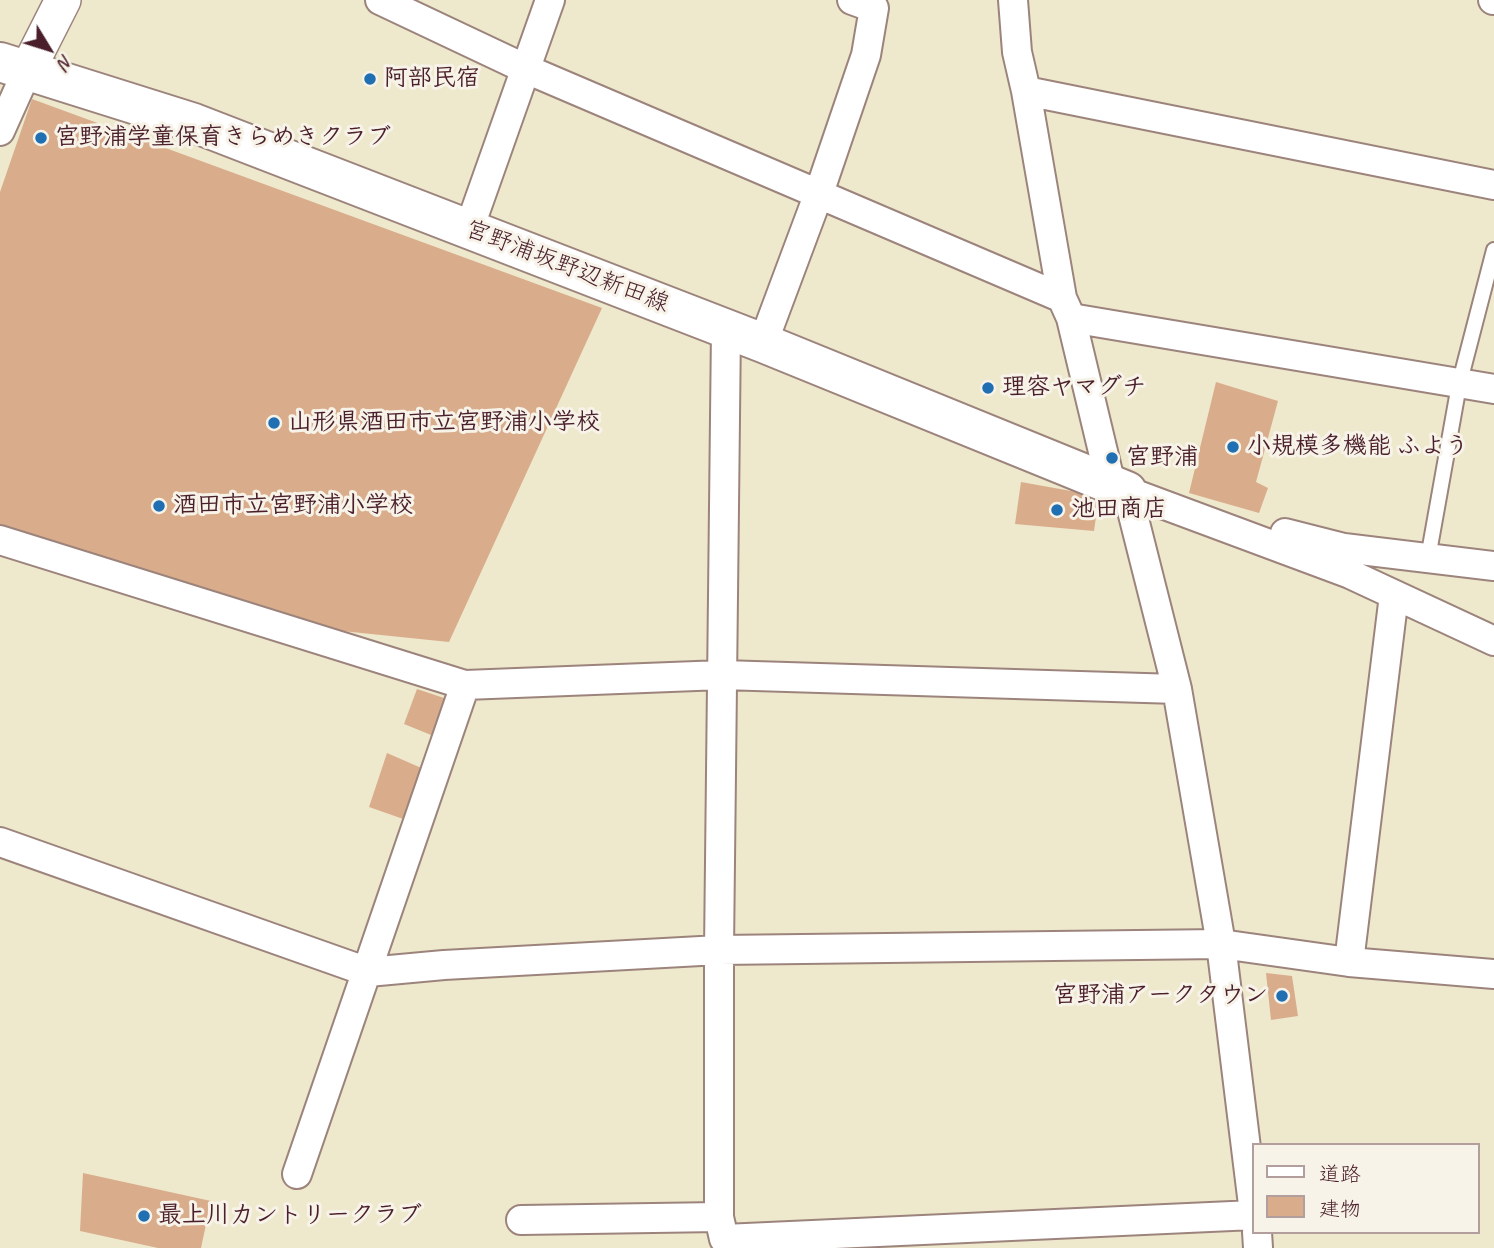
<!DOCTYPE html>
<meta charset="utf-8">
<style>
body{margin:0}
#map{position:relative;width:1494px;height:1248px;overflow:hidden;background:#eee8cd;font-family:Caveat,"Klee One",sans-serif}
canvas{display:block}
.legend{position:absolute;left:1252px;top:1143px;width:228px;height:91px;box-sizing:border-box;background:#f7f3e8;border:2px solid #b29e9c;margin:0;padding:9px 12px;list-style:none;font-size:21px;color:#4a1f2b}
.legend li{display:flex;align-items:center;gap:14px;height:35px}
.legend b{width:35px;border:2px solid #b29e9c}
.north{position:absolute;left:14px;top:14px;width:70px;height:70px;-webkit-text-stroke:5px #f7f3e8;paint-order:stroke;rotate:128deg;font-size:19px;font-weight:700;line-height:28px;text-align:center;color:#4a1f2b}
.north::after{content:'';display:block;margin:auto;width:24px;height:32px;background:#4a1f2b;clip-path:polygon(50% 0,100% 100%,50% 72%,0 100%)}
</style>
<div id="map">
<canvas width="1494" height="1248"></canvas>
<ul class="legend">
<li><b style="height:9px;background:#fff"></b>道路</li>
<li><b style="height:19px;background:#d9ad8b"></b>建物</li>
</ul>
<div class="north">N</div>
</div>
<script>
const c = document.querySelector('canvas').getContext('2d');
c.lineJoin = 'round';
function fillPath(path, color) { c.fillStyle = color; c.fill(path, 'evenodd'); }
function trace(path, color, width, dash) { c.strokeStyle = color; c.lineWidth = width; c.lineCap = dash ? 'butt' : 'round'; c.setLineDash(dash || []); c.stroke(path); }
function label(font, color, halo, rows, align = 'center') {
  c.font = font + ' Caveat,"Klee One",sans-serif'; c.lineWidth = 6; c.setLineDash([]); c.textBaseline = 'middle'; c.strokeStyle = halo; c.fillStyle = color; for (const [text, x, y, turn = 0] of rows) {
    c.save(); c.translate(x, y); c.rotate((+turn || 0) * Math.PI / 180); c.textAlign = isNaN(turn) ? turn : align; if (halo) c.strokeText(text, 0, 0); c.fillText(text, 0, 0); c.restore();
  }
}
fillPath(new Path2D(`
 M32,99L602,308L449,642L235,620L0,539V192Z
 M1216,382L1278,401L1256,482L1268,488L1259,513L1189,493Z
 M1021,482L1099,496L1094,531L1015,524Z
 M417,689L447,699L436,737L404,724Z
 M387,753L426,770L409,821L369,807Z
 M1266,973L1292,976L1298,1016L1271,1020Z
 M83,1173L211,1201L201,1248H158L80,1231Z`), '#d9ad8b');
const service = new Path2D(`
 M1428,558L1459,385L1494,250`);
const minor = new Path2D(`
 M380,0L526,69L1062,298
 M1013,0L1017,52L1026,91L1062,298L1071,318L1111,485
 M1493,0H1494
 M1026,91L1494,185
 M0,131L27,71
 M469,229L550,0
 M1071,318L1494,389
 M763,343L819,193L866,55L874,8L852,0
 M1127,491L1177,689L1221,944L1254,1213
 M1127,491L1350,574L1494,641
 M1285,533L1344,548L1494,566
 M0,540L465,685L722,675L1177,689
 M0,842L368,972L444,965L719,950L1221,944L1349,962L1494,974
 M1349,962L1394,595
 M297,1174L465,685
 M719,1217V950L726,329
 M521,1220L719,1217L724,1239L1254,1215
 M1257,1232L1258,1248`);
const tertiary = new Path2D(`
 M27,71L63,0`);
const secondary = new Path2D(`
 M0,62L194,123L763,343L1127,491`);
trace(service, '#9c847c', 18);
trace(minor, '#9c847c', 32);
trace(tertiary, '#9c847c', 38);
trace(secondary, '#9c847c', 42);
trace(service, '#fff', 14);
trace(minor, '#fff', 28);
trace(tertiary, '#fff', 35);
trace(secondary, '#fff', 38);
for (const [x, y, r, color] of [
 [370,79,7,"#1f6fb2"],
 [41,138,7,"#1f6fb2"],
 [988,388,7,"#1f6fb2"],
 [274,423,7,"#1f6fb2"],
 [1233,447,7,"#1f6fb2"],
 [1112,458,7,"#1f6fb2"],
 [159,506,7,"#1f6fb2"],
 [1057,510,7,"#1f6fb2"],
 [1282,996,7,"#1f6fb2"],
 [144,1216,7,"#1f6fb2"]
]) { const dot = new Path2D(); dot.arc(x, y, r, 0, 2 * Math.PI); c.fillStyle = color; c.fill(dot); trace(dot, '#f7f3e8', 2.5); }
label('bold 24px', '#4a1f2b', '#f7f3e8', [
 ["阿部民宿",384,79],
 ["宮野浦学童保育きらめきクラブ",55,138],
 ["理容ヤマグチ",1002,388],
 ["山形県酒田市立宮野浦小学校",288,423],
 ["小規模多機能 ふよう",1247,447],
 ["宮野浦",1126,458],
 ["酒田市立宮野浦小学校",173,506],
 ["池田商店",1071,510],
 ["宮野浦アークタウン",1268,996,"right"],
 ["最上川カントリークラブ",158,1216]
], 'left');
label('24px', '#4a1f2b', '#f7f3e8', [
 ["宮野浦坂野辺新田線",567,267,21]
]);
</script>
